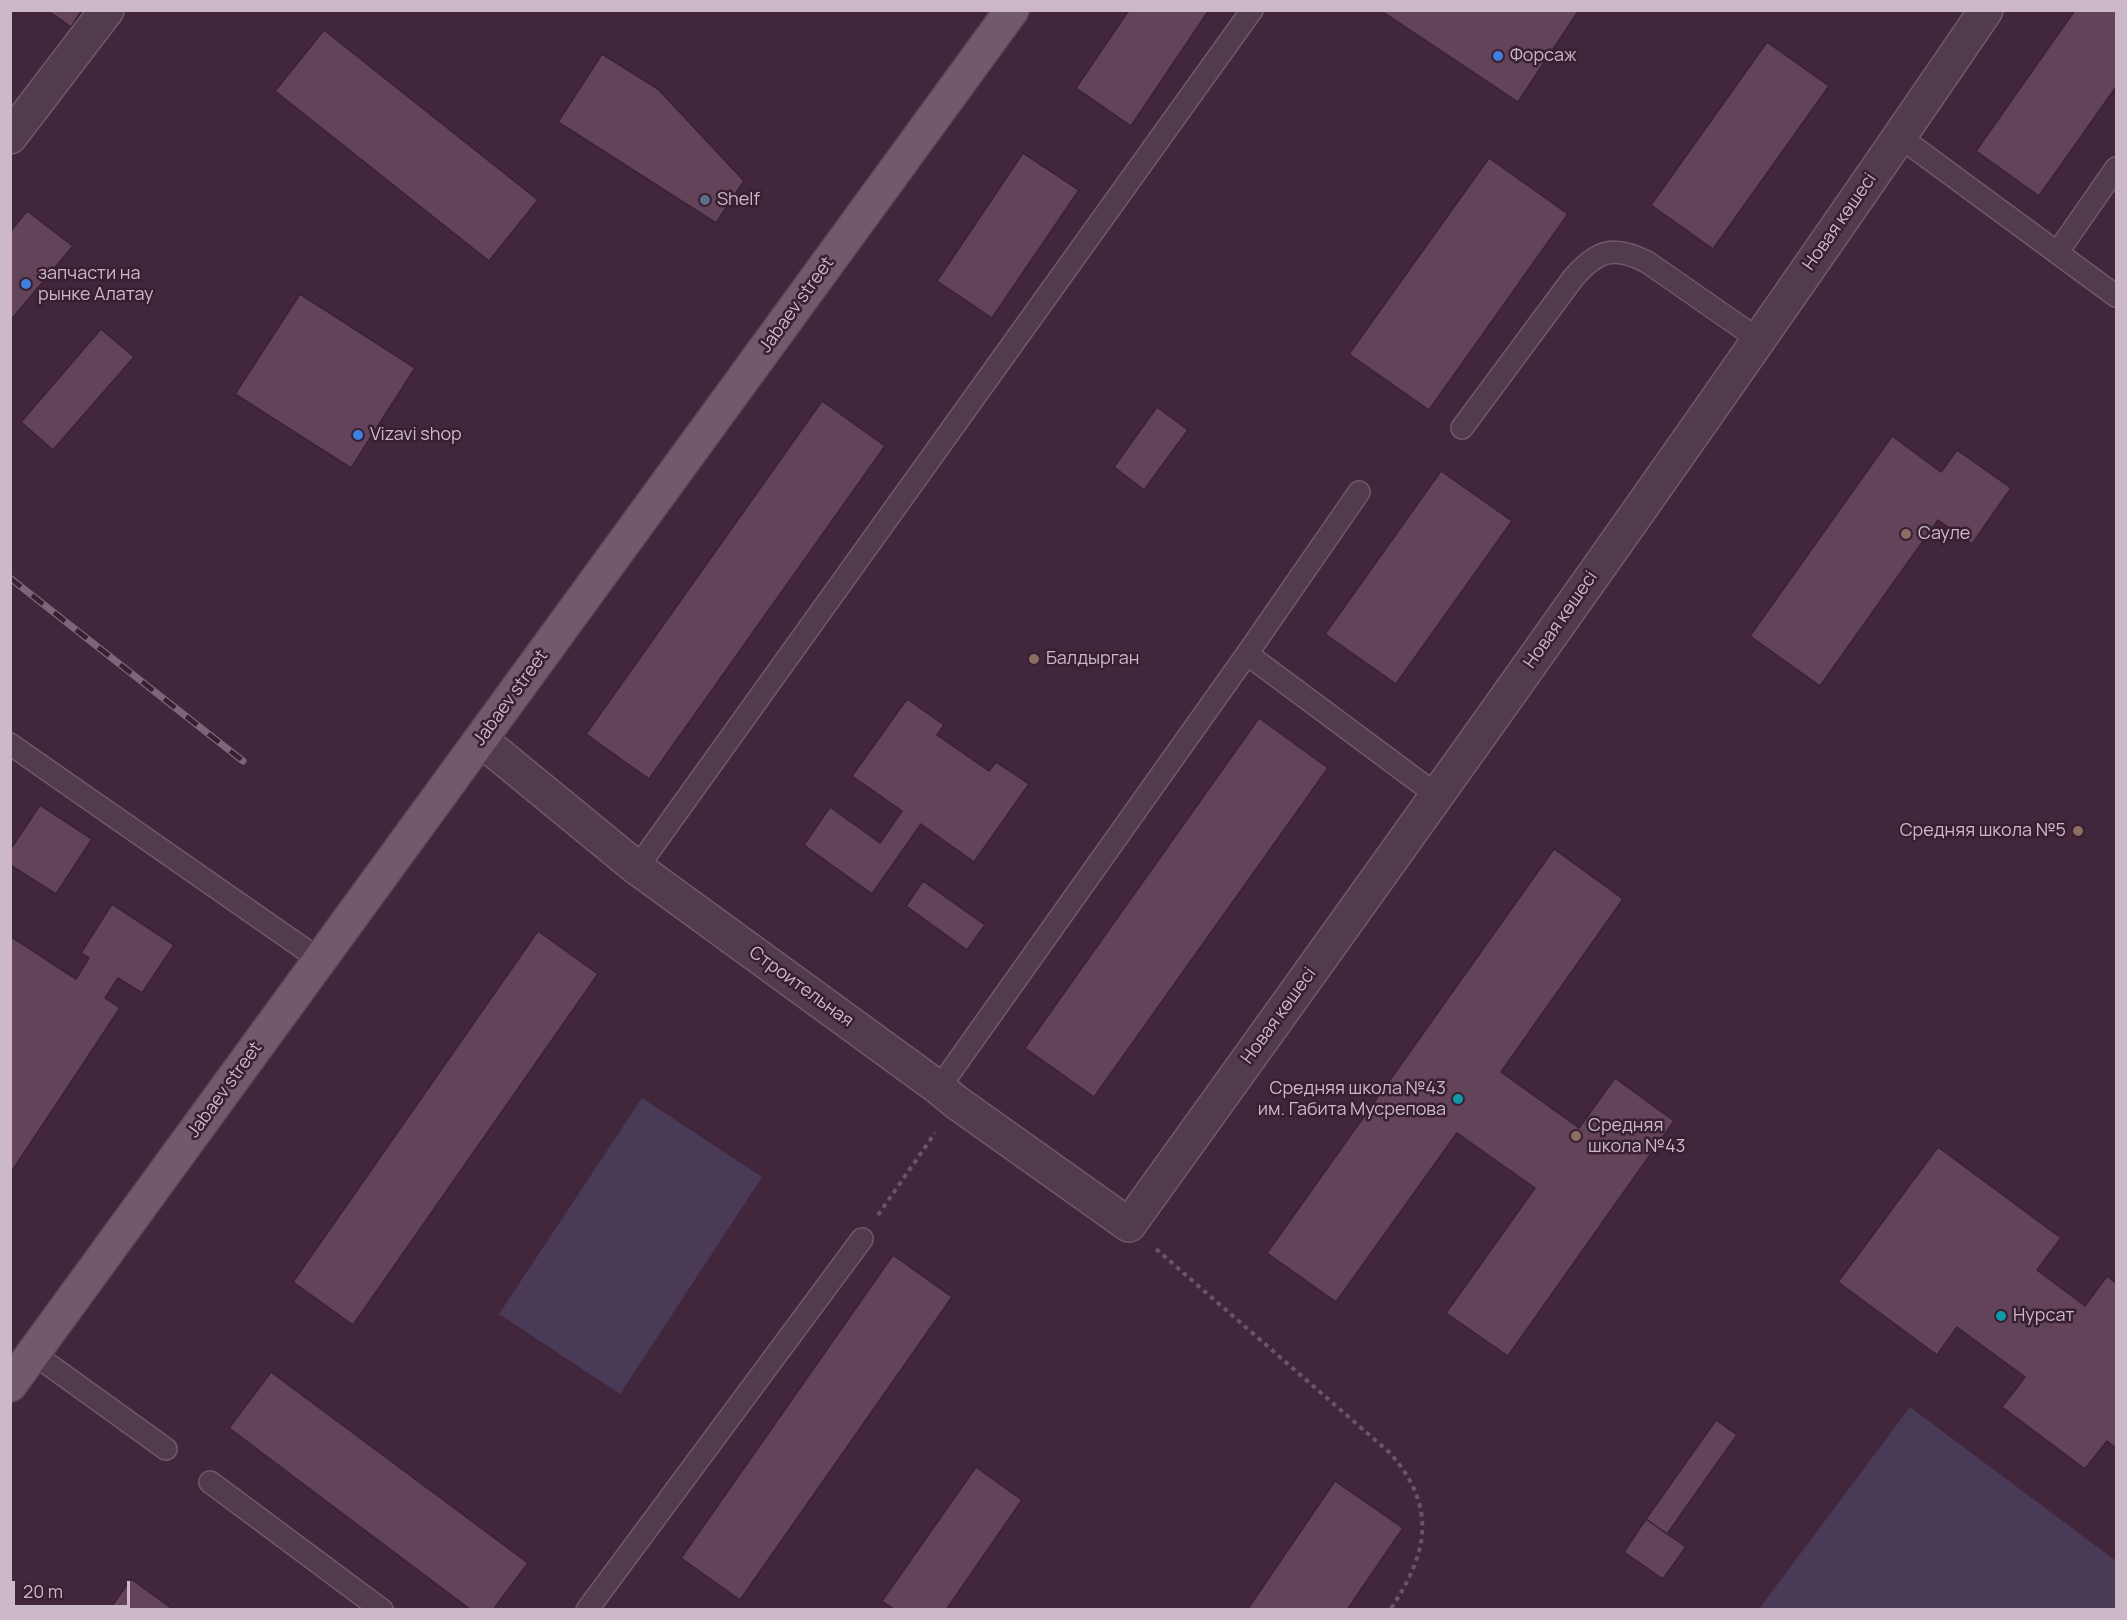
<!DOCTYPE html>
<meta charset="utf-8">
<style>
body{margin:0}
#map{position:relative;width:2127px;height:1620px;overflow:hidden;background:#42273c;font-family:Manrope,sans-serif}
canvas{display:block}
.frame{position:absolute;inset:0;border:12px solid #ccb8c6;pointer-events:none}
.scale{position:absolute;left:12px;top:1581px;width:118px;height:27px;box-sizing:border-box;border:3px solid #ccb8c6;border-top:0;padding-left:8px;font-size:18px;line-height:21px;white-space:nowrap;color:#ccb8c6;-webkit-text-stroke:4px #382031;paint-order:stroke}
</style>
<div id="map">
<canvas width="2127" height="1620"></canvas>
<div class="frame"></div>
<div class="scale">20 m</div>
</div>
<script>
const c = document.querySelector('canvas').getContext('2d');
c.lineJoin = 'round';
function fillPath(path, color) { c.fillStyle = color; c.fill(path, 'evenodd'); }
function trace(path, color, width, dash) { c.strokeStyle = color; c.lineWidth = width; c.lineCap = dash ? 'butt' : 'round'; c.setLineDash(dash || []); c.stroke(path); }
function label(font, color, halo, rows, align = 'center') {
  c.font = font + ' Manrope,sans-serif'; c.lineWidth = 5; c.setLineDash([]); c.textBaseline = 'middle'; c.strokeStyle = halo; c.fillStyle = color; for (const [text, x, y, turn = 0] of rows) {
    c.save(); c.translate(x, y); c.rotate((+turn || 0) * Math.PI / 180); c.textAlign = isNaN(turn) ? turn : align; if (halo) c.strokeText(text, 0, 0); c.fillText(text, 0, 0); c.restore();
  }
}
fillPath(new Path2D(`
 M642,1098L762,1177L620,1394L499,1314Z
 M1910,1407L2116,1561V1609H1759Z`), '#493a57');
const building = new Path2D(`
 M47,10H82L71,27Z
 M1129,10H1209L1131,126L1076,88Z
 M1380,10H1579L1518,102Z
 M2075,10H2116V87L2039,196L1976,151Z
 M324,30L538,200L489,261L275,91Z
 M1767,42L1829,86L1713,249L1651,205Z
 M602,54L658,89L744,181L716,223L558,122Z
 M1023,153L1079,190L992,318L937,281Z
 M1489,158L1568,214L1429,410L1349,354Z
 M27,211L73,246L10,321V232Z
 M300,294L415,368L351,468L235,394Z
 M101,329L134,357L53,450L21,422Z
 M822,401L885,446L649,779L586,734Z
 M1157,407L1188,430L1144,490L1114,467Z
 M1892,436L1941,472L1957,450L2011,488L1972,544L1938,520L1820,686L1750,636Z
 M1441,471L1512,521L1396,684L1325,634Z
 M907,699L944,725L937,735L989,771L996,762L1029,784L974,862L921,824L872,894L804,845L830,807L880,843L902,811L852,776Z
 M1259,718L1328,768L1094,1097L1025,1048Z
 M40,805L92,839L56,894L10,865V850Z
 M1554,849L1623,899L1501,1072L1579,1128L1615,1078L1674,1121L1508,1356L1446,1313L1535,1188L1457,1133L1336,1302L1267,1253Z
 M923,881L985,925L967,950L906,906Z
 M112,904L174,945L142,993L118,978L105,998L120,1008L10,1174V936L76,979L89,958L81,953Z
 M538,931L598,974L353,1325L293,1282Z
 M1938,1147L2061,1238L2037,1270L2085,1306L2107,1276L2116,1283V1448L2107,1441L2085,1469L2002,1407L2025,1377L1957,1327L1937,1355L1838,1282Z
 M893,1255L952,1297L740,1600L681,1558Z
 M271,1372L528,1563L493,1610H471L229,1428Z
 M1716,1420L1737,1435L1667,1534L1646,1519Z
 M976,1467L1022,1500L946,1610H895L882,1601Z
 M1335,1481L1403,1528L1347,1610H1247Z
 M1646,1519L1686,1547L1663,1579L1624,1552Z
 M131,1579L174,1610H109Z`);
fillPath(building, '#62435a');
trace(building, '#392233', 1.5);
const service = new Path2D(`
 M1900,137L2116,296
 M2057,253L2116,168
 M1462,428L1574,277C1598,250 1614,245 1647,262L1758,339
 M1247,654L1438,796
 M10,744L320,960
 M637,868L1252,10
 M939,1088L1247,654L1359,492
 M34,1354L166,1449
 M210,1482L382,1610
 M587,1610L862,1239`);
const minor = new Path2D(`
 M10,137L107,10
 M481,740L637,868L939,1088L956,1102L1129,1225C1418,823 1707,420 1986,10`);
const primary = new Path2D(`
 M10,1385L1012,10`);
trace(service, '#6f5969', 24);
trace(minor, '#6f5969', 36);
trace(primary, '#5b4555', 36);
trace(new Path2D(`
 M878,1215L935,1133
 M1156,1249L1390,1453C1438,1508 1428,1553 1390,1610`), '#68556c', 4, [4.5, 4.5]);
trace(service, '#523b4c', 21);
trace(minor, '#523b4c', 33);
trace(primary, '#72596c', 33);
const rail = new Path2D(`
 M10,578L243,761`);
trace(rail, '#806479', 7);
trace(rail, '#382031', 4.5, [14]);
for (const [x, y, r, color] of [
 [1498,56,6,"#3f7fe0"],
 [705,200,6,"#5c6f8a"],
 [26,284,6,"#3f7fe0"],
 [358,435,6,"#3f7fe0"],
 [1906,534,6,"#8d6e63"],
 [1034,659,6,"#8d6e63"],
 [2078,831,6,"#8d6e63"],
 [1458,1099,6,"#0f9aa8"],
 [1576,1136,6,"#8d6e63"],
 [2001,1316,6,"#0f9aa8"]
]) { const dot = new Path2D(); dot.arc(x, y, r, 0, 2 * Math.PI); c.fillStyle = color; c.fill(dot); trace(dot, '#382031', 2); }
label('18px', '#ccb8c6', '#382031', [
 ["Форсаж",1510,56],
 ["Shelf",717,200],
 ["запчасти на",38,274],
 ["рынке Алатау",38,295],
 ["Vizavi shop",370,435],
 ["Сауле",1918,534],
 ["Балдырган",1046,659],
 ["Средняя школа №5",2066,831,"right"],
 ["Средняя школа №43",1446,1089,"right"],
 ["им. Габита Мусрепова",1446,1110,"right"],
 ["Средняя",1588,1126],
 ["школа №43",1588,1147],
 ["Нурсат",2013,1316]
], 'left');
label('18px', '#ccb8c6', '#382031', [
 ["Новая көшесі",1840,222,-55],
 ["Jabaev street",797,305,-54],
 ["Новая көшесі",1561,620,-55],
 ["Jabaev street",511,698,-54],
 ["Строительная",801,987,36],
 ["Новая көшесі",1279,1016,-54],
 ["Jabaev street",225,1090,-54]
]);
</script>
